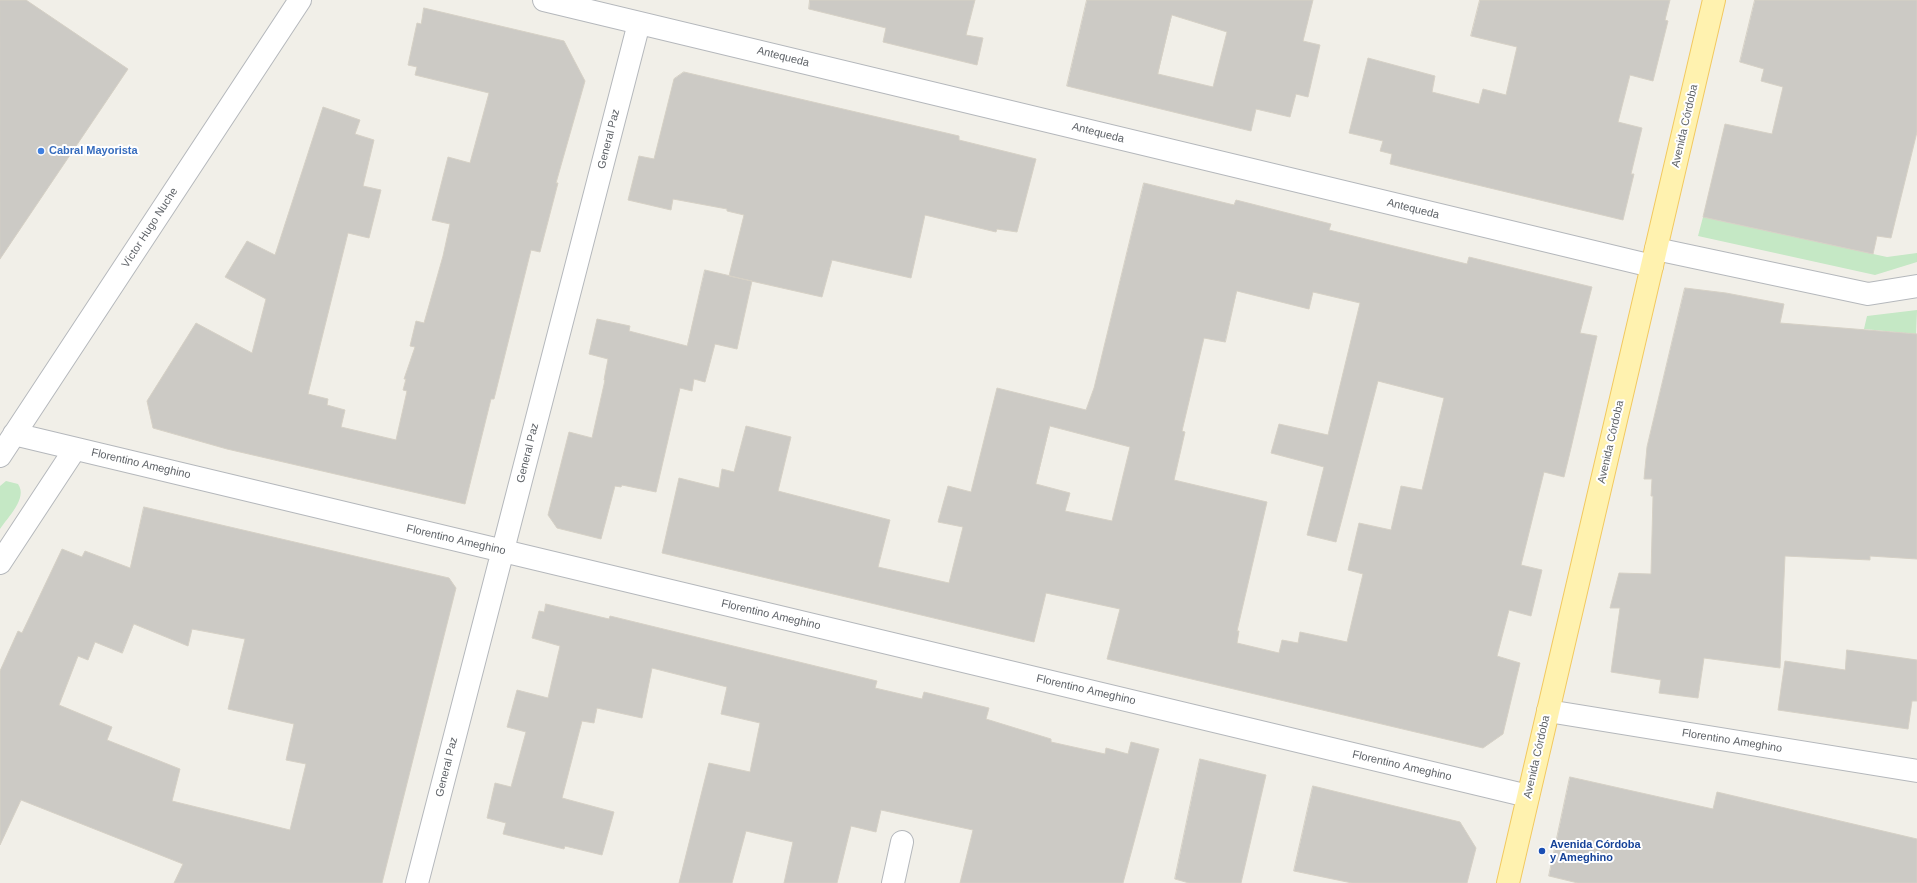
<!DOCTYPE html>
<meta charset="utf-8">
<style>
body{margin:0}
canvas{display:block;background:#f1efe8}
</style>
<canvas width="1917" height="883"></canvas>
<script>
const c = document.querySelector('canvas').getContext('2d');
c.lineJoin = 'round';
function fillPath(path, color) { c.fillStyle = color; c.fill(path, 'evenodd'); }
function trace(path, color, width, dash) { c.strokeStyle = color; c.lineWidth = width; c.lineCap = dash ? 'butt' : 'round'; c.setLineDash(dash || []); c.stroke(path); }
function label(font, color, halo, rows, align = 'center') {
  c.font = font + ' Helvetica,sans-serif'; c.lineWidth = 4; c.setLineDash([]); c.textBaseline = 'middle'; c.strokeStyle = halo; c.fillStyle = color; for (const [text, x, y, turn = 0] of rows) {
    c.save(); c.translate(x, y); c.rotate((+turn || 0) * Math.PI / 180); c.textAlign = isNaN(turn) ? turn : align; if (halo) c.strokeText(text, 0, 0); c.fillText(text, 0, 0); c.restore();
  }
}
fillPath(new Path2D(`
 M1703,217L1887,257L1917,253V262L1875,275L1698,236Z
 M1917,310L1916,334L1864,329L1867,316Z
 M6,481L18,484C28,498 8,517 0,529V486Z`), '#c5e8c5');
const building = new Path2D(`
 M0,0H26L128,69L0,259Z
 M810,0H975L966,35L983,38L977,65L883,42L886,28L809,9Z
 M1087,0H1313L1303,41L1320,45L1308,97L1296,94L1290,117L1256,109L1251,131L1067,86ZM1172,15L1227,32L1213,87L1158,74Z
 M1480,0H1670L1665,20L1668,21L1653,81L1630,75L1618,122L1642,128L1631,174H1634L1623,220L1390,164L1392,154L1380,151L1383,141L1349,133L1368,58L1435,76L1432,92L1479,104L1483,89L1506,95L1517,47L1471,36Z
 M1755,0H1917V132L1891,238L1877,236L1873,254L1703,217L1725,124L1772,134L1783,87L1761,81L1764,69L1740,62Z
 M424,8L564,41L585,81L556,183H558L540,252L531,250L494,399H491L465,504L227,449L153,428L147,401L196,323L252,353L266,299L225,277L247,241L275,255L323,107L360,120L355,134L374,140L363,186L381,190L369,238L348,233L308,394L328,399L327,405L345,410L341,427L396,440L407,391L403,390L406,379H404L415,347L410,346L416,321L424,323L443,256L450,224L432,220L448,157L470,163L489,93L415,75L417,67L408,65L417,23L421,24Z
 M684,72L959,136V140L1036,159L1017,232L997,229L996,232L925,215L911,278L832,260L822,297L729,276L744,215L727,211V209L673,199L671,210L628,200L639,156L654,159L674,79Z
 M1144,183L1234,205L1236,200L1331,224L1329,230L1467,264L1469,257L1592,287L1580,333L1597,336L1571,448L1564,477L1544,472L1521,565L1542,570L1531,616L1509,610L1497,656L1520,663L1503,734L1483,748L1107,659L1120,609L1046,593L1034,642L662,553L679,478L719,488L722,469L734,472L746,426L791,437L778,491L890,520L878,567L949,583L963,527L938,522L948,486L971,492L997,388L1086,410L1094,388ZM1237,291L1309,309L1313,292L1360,303L1328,435L1279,424L1271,453L1324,467L1307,535L1336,542L1378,381L1444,398L1422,490L1401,486L1391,530L1359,523L1348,570L1363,574L1347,642L1300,632L1298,643L1282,640L1279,653L1237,643L1239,631H1237L1267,502L1174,480L1185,432L1182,431L1204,338L1225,342ZM1050,426L1130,447L1112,521L1065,511L1070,493L1036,484Z
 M705,270L752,281L737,349L715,344L705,382L694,379L692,391L680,388L656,492L622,485L621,487L615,486L601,539L557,528L548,515L569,432L592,438L605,380H604L608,359L589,354L597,319L630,326L629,331L687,346Z
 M1685,288L1726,293L1784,304L1780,323L1917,334V559L1870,556V560L1785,556L1780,668L1704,658L1698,698L1659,693L1661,680L1611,672L1620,608H1610L1619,573L1651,574L1653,496H1651L1652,479H1644L1647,447Z
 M144,507L449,578L456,588L382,883H174L183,864L21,800L0,845V671L18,631L22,633L62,549L82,557L85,551L130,568ZM134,624L188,646L192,629L245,639L228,709L294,724L286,760L306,764L290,830L172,801L180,769L107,740L112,727L59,705L78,656L88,660L95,642L122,653Z
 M546,604L609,619L610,616L877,681L875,688L922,699L924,692L989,708L986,719L1051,739V742L1105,754L1106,748L1128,754L1131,742L1159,749L1123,883H960L973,830L881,810L876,832L851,826L837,883H784L793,842L746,831L732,883H679L709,763L750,772L760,723L721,714L727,687L652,668L642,718L597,708L594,723L582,721L562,798L614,812L602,855L565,846L564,849L503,834L506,823L487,818L495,783L511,787L526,732L507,727L517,690L548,698L560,646L532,638L539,611L544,612Z
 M1847,650L1917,660V701H1912L1908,729L1778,710L1785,661L1845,670Z
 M1200,759L1266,775L1241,883H1189L1175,879Z
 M1570,777L1713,809L1717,792L1917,839V883H1578L1549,876Z
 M1313,786L1460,822L1476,848L1467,883H1352L1294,871Z`);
fillPath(building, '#cccac5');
trace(building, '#d6d1c6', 1);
const minor = new Path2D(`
 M544,0L1652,266
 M1656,249L1868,294L1917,286
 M14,434L1528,796
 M0,456L300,0
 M0,563L75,449
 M1548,711L1917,771
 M417,883L639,23
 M893,883L902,842`);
const major = new Path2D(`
 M1508,883L1714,0`);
trace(minor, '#b5b8bc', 24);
trace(major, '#f2c960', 24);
trace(minor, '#fff', 22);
trace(major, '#fff2af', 22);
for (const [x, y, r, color] of [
 [41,151,4,"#3f7fe0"],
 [1542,851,4,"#1a4fb4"]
]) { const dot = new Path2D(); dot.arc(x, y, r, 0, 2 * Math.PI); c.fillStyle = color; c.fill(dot); trace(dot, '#fff', 1.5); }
label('11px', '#5f6368', '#fff', [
 ["Antequeda",783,57,14],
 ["Avenida Córdoba",1685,126,-77],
 ["Antequeda",1098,133,14],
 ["General Paz",609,139,-76],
 ["Antequeda",1413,209,14],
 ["Víctor Hugo Nuche",150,228,-57],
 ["Avenida Córdoba",1611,442,-77],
 ["General Paz",528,453,-76],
 ["Florentino Ameghino",141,464,13],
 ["Florentino Ameghino",456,540,13],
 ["Florentino Ameghino",771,615,13],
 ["Florentino Ameghino",1086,690,13],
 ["Florentino Ameghino",1732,741,9],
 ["Avenida Córdoba",1537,757,-77],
 ["Florentino Ameghino",1402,766,13],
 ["General Paz",447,767,-76]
]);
label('bold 11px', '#366cbe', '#fff', [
 ["Cabral Mayorista",49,151]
], 'left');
label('bold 11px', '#164399', '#fff', [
 ["Avenida Córdoba",1550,845],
 ["y Ameghino",1550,858]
], 'left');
</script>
